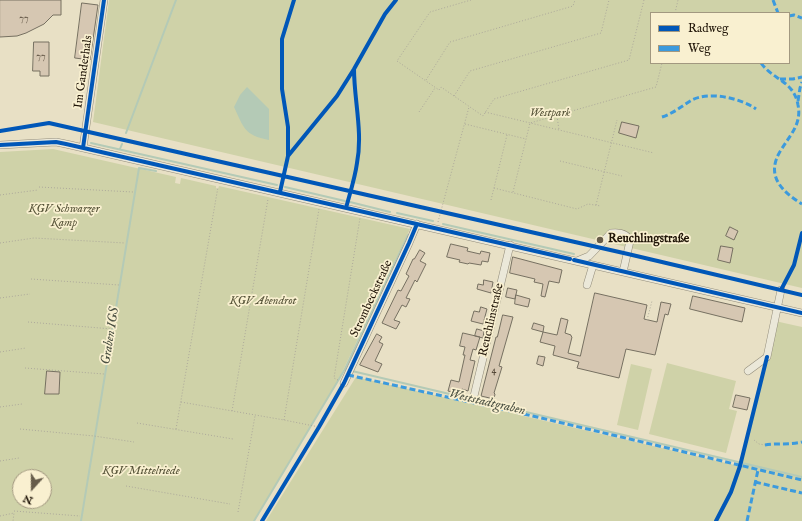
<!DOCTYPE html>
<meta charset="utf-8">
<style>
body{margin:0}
#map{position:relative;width:802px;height:521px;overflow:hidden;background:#e8e0c5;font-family:"IM FELL English",serif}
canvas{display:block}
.legend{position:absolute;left:650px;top:12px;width:140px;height:52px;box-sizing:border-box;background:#f9f0d0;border:1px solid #a29880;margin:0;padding:5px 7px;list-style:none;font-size:12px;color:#201508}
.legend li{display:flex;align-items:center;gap:8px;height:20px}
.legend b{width:20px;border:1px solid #a29880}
.north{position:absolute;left:12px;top:469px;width:40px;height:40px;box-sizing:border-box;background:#f9f0d0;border:1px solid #a29880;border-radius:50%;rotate:201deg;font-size:11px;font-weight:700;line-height:16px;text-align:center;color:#201508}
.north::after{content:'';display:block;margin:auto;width:14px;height:18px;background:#665c4a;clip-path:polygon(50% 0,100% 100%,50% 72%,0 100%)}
</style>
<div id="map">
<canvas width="802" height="521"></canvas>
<ul class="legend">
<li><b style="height:5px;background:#0057b8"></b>Radweg</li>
<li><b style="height:5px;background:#3c9add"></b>Weg</li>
</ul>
<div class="north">N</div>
</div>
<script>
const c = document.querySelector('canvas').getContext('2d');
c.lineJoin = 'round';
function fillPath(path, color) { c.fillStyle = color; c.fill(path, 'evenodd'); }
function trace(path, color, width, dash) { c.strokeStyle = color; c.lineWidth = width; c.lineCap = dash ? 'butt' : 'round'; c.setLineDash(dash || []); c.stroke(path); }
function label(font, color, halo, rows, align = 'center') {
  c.font = font + ' "IM FELL English",serif'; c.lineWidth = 3.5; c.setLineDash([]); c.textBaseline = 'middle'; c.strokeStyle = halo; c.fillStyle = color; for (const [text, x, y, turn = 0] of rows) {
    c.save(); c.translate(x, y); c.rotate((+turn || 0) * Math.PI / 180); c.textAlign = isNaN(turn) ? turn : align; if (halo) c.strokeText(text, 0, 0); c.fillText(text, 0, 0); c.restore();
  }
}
fillPath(new Path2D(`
 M109,0H802V288L93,122ZM651,13H789V63H651Z
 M53,149L176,177L175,183L180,184L181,178L216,186V188L218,189L219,186L410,229L338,381L254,521H0V152ZM20,477H44V501H20Z
 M775,321L802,327V521H266L356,377L739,466L767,357Z
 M667,363L736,381L729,409L737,411L726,453L649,434Z
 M631,364L652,369L638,430L617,425Z`), '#cfd2a8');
fillPath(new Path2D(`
 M247,87L269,109V140C244,135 244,128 234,107L240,95Z`), '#b4cab6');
trace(new Path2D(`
 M126,133L176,0
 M91,143L277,185
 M120,149L122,144
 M285,187L345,201
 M350,202L390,212
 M397,213L433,221
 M443,224L574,254
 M345,369L408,235
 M352,371L802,477
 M81,521L139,168L156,171
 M254,521L345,369L347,370`), '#b4cab6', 2);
const building = new Path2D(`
 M0,0H61V15H53L44,24L26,33L17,36L0,37Z
 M82,3L98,5L90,60L75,58Z
 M34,42H49V76H40V71H33Z
 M622,122L639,126L636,138L619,133Z
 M730,227L738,231L734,240L726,236Z
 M451,244L468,248L467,251L480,254L481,251L490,253L488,262L482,261L481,265L469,263L468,264L459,262L460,260L447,257Z
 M721,246L733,248L730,263L718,260Z
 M420,250L425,253L420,261L426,264L417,282L415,280L406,298L410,299L406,307L402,305L394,320L400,322L396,329L382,323L398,290L401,291L409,276L406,274L413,259H414Z
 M513,257L562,270L559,283L549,281L545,297L541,296L543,284L534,282L535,279L510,273Z
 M484,280L493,282L491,293L477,289L478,284L483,285Z
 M508,288L517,290L515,299L506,297Z
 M595,293L647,305L644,319L657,322L661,302L671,304L668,315L665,314L663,322L655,355L626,349L619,378L577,368L579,362L553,355L555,346L540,342L543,332L557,335L561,318L568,320L565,333L571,335V336L572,337L568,353L580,356Z
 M516,295L530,299L528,307L515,304Z
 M693,296L745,308L742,322L690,309Z
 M481,307L487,309L483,324L471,321L474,311L479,312Z
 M503,315L513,317L499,366L502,367L494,393L495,394L494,399L481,396L496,337H497Z
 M534,323L544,326L543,332L532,329Z
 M477,329L484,331L483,338L475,336Z
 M463,333L480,337L476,350L473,349L470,360L475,361L468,391L462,389L460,394L448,391L451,380L459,382L465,355H463L465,347L460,346Z
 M377,334L382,337L379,342L383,344L375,361L382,364L378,372L360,365Z
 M539,356L545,357L543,366L537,364Z
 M47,371L60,372L59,394H45Z
 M736,395L750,398L747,410L733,407Z`);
fillPath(building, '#d6c7b2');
trace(building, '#767061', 1);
const minor = new Path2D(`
 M0,145L56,142L66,144L802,313
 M83,148L104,0
 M577,261L589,256L611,233C620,232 627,233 630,241L623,272
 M587,285L593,265
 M748,371L767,357L781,290
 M344,383L409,243L417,224
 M474,396L510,245`);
trace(minor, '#928c7b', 8);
trace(new Path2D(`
 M471,0L430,12L397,61L439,90L441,87L483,116L494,99L629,60L644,0
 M675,13L678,0
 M426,80L450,42L573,6L575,0
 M454,96L470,71L601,33L609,0
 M419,112L435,88
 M485,112L654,153
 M557,116L559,130
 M465,124L526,139
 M560,161L622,176
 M39,187L133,192
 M494,188L577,209L588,204L601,206
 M513,192L530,123L656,87L662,63
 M0,195L38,190
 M491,200L507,135
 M596,205L617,120
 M438,222L469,107
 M0,243L34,238L125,243
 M31,279L119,285
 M0,298L30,294
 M647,320L652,301
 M28,322L112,329
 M0,352L26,348
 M25,368L104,374
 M338,380L334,378L360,218
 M181,402L284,420L319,427
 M0,407L22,404
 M232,411L268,199
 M284,420L319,209
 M137,423L233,439
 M20,429L94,436L134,442
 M176,429L218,187
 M754,440L759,444L765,445
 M0,461L19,458
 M126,486L230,504
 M14,511L80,516
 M238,512L255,416
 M0,516L14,513L13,521`), '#ada99b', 1, [1, 2]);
trace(minor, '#ebe8d9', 7);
trace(new Path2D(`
 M773,0L778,13
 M789,16L794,15L802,18
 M761,63C773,80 794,81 798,105C802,124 790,135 781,150C765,175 781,191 802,204
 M780,79H793L802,77
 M798,101L800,88L802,82
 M662,117C674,113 682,106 692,100C709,91 741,98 756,109
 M348,375L537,417L802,480
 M765,445C777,443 790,445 802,442
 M755,482L802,493
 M747,521L758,470`), '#3c9add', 3, [6, 3]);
trace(new Path2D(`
 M0,131L49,123L628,254L802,295
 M0,145L56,142L66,144L570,259
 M83,148L104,0
 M288,156V127L282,89V39L294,0
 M280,192L288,156L337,96L354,69L385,14L396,0
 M346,208C350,193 355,178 357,163C363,132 354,100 354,69
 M574,260L802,313
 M781,290L794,265L802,233
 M262,521L319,427L344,383L409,243L417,224
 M716,521L731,492L740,466L767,357`), '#0057b8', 4);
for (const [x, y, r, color] of [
 [600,240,4,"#665c4a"]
]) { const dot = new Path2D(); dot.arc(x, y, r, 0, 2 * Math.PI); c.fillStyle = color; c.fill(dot); trace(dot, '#f9f0d0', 1.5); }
label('10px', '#4e4232', null, [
 ["77",24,19],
 ["77",41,57],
 ["4",494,371]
]);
label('12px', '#201508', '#f9f0d0', [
 ["Im Ganderhals",84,72,-82],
 ["Strombeckstraße",372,299,-65],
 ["Reuchlinstraße",492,320,-77]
]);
label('italic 12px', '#565338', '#f9f0d0', [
 ["Westpark",550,114],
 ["KGV Schwarzer",64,210],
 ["Kamp",64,224],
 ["KGV Abendrot",263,302],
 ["KGV Mittelriede",141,472]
]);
label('bold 12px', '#201508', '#f9f0d0', [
 ["Reuchlingstraße",608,240]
], 'left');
label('italic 13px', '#4c5143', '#f9f0d0', [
 ["Graben IGS",111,336,-81],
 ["Weststadtgraben",487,403,13]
]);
</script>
